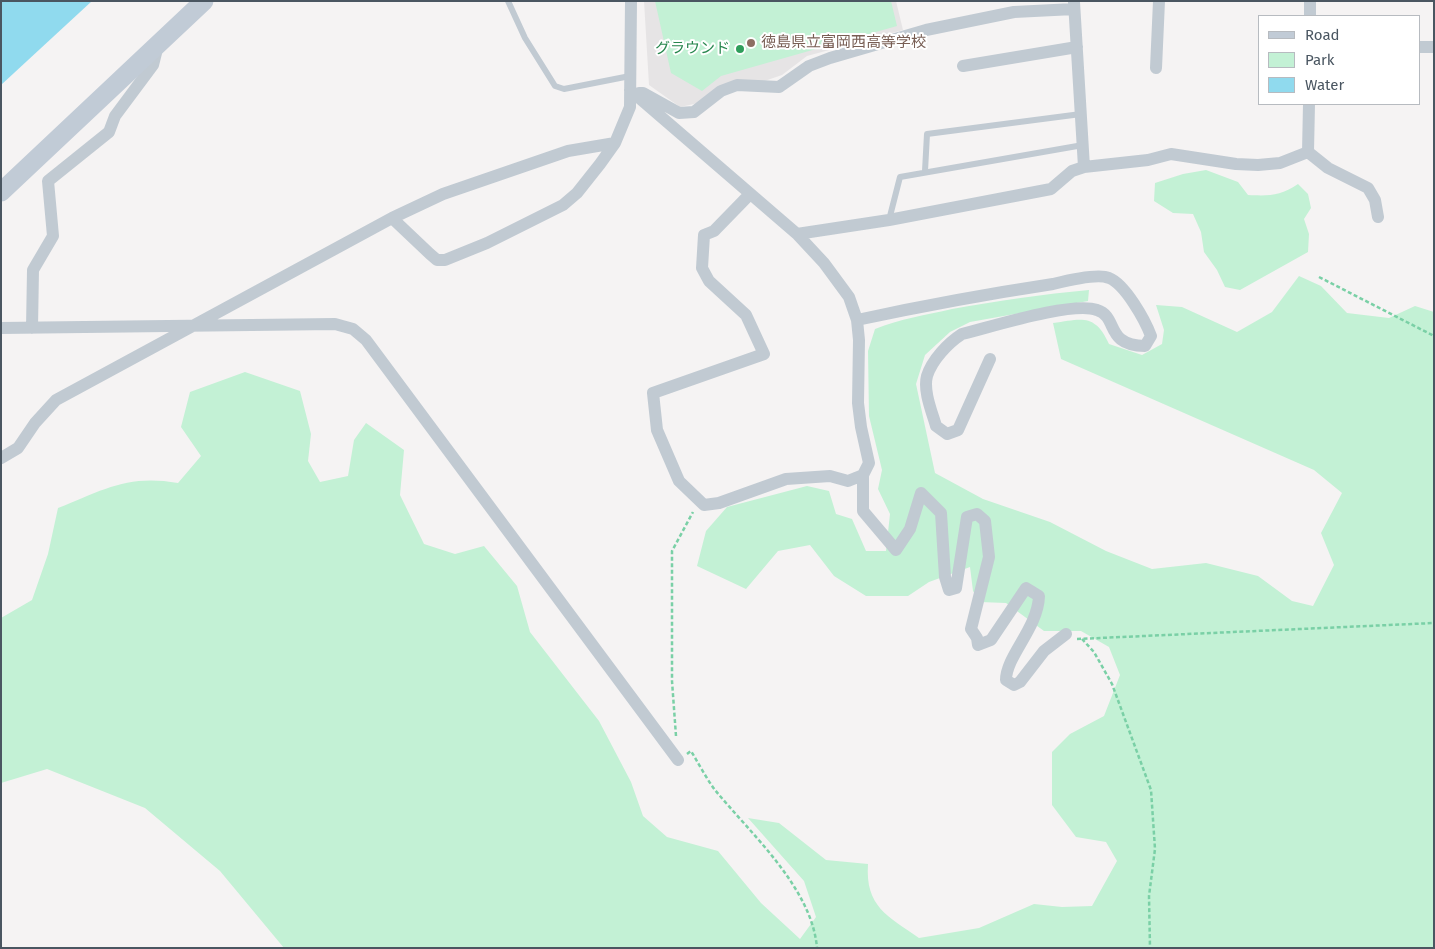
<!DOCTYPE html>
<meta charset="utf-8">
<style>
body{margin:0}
#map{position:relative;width:1435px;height:949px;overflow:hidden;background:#f5f3f3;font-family:"Fira Sans",sans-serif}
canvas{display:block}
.frame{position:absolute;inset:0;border:2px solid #4a5661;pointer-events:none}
.legend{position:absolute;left:1258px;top:15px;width:162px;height:90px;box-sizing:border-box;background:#fff;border:1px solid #b7bbc0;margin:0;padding:6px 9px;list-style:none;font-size:15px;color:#4a5661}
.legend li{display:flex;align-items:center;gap:10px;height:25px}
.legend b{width:25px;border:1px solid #b7bbc0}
</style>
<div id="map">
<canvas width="1435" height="949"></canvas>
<div class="frame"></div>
<ul class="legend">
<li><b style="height:6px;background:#c1cbd6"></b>Road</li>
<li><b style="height:14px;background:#c3f1d5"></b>Park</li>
<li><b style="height:14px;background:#90daee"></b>Water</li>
</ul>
</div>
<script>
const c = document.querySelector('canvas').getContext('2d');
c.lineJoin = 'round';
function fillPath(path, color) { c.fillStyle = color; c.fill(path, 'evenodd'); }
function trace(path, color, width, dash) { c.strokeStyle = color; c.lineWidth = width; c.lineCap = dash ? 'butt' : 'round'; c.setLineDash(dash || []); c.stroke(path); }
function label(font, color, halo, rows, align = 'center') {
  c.font = font + ' "Fira Sans","Noto Sans JP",sans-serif'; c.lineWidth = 4; c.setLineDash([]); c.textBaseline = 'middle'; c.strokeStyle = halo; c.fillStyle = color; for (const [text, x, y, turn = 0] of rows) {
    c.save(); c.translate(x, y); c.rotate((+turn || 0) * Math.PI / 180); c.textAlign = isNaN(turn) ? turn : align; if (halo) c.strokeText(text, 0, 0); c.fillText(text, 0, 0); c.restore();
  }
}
fillPath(new Path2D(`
 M644,1H896L903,30L807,56L782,75L703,102L680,107L649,85Z`), '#e6e4e5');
fillPath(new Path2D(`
 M655,1H891L897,26L721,76L702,91L671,73Z
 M1206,170L1238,182L1248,195C1269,196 1280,196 1298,184L1308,194L1311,208L1304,219L1309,234L1308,252L1240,290L1225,287L1217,270L1204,252L1201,232L1193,214L1173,213L1154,201L1155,183L1183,174Z
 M1299,276L1321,286L1347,313L1389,318L1415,306L1434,312V948H284L220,871L145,808L47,769L1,783V618L32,600L48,554L58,508C103,490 128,474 178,483L201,456L181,427L190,392L245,372L300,391L311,434L308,461L320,482L348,476L354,440L366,423L404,450L400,495L424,544L455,554L484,546L517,586L530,632L599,721L631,782L643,816L667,837L718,851L761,903L800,939L816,917L804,881L748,818L779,823L826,860L868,864C865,907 888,916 919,938L979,928L1034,904L1062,907L1092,906L1117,861L1106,842L1076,837L1052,805V752L1070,734L1104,716L1120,675L1109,647L1081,631H1044L1006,603L980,602L973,591L970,567L929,582L908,596H866L834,576L810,545L778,551L746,589L697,566L706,531L727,507L807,486L829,491L836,514L852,519L866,551H886L890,514L878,489L882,470L869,416L868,351L875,329C900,319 926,315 952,309C998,301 1043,294 1089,290L1088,301L970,322L950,332L925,355L916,384L935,473L983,499L1050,522L1106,551L1152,569L1206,563L1258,576L1292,601L1313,606L1334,565L1321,533L1342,493L1314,470L1061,359L1053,323C1082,319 1095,313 1109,344L1142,355L1162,344L1164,330L1156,305L1182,307L1237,332L1272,312Z`), '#c3f1d5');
fillPath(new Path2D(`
 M1,1H92L1,85Z`), '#90daee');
trace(new Path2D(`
 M1319,277L1434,336
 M1077,639L1434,623
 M1082,639L1094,652L1112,684L1151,790L1155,849L1149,896L1150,948
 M676,736L672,681V551L693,512
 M687,754L691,751C699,764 706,778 715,790C751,834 812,888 817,948`), '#7ad0a6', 2.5, [4, 2.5]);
trace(new Path2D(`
 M508,1L525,38L555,86L564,89L630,76
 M925,171L927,134L1081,114
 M889,220L900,177L1083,145`), '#c1cad2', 6);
trace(new Path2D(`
 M1074,2L1084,167
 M1310,16V1
 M1419,47H1434
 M963,66L1077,47
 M1156,68L1159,1
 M630,90L797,234L824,263L849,297L857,320L859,340L858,403L861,427L869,463L863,475V511L896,550L910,529L921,493L941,513L945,577L949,590L956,588L967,517L977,514L985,521L989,557L971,629L977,638L978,645L991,640L1026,588L1039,596C1038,628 1006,656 1006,680L1014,685L1020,682L1044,651L1066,634
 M639,93H643L679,113L694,112L721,91L737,85L779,87L809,66L830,58L926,30L1014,12L1074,9
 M1308,152L1328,168L1368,188L1375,200L1378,217
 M1308,152L1309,104
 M750,194L714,231L704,235L702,268L709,281L746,315L764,354L653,393L657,430L679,481L704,505L719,503L786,479L830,476L848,481L863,475
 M392,218L430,254L437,260H445L487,243L563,205L577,193L600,164L615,143L630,107L631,1
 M797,234L889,220L1051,189L1072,171L1084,167L1148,160L1171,154L1236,164L1258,165L1280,163L1308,152
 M857,320C922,306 987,294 1053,284C1065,281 1098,273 1109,278C1125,284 1145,320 1151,336L1145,346C1104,345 1119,317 1097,310C1072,301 991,327 962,334C948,343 932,360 927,376C923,391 932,412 936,426L947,434L958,430L990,359
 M1,328L335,324L353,329L366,340L678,760
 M32,328L33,270L53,236L48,181L109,132L115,116L153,65L158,45
 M1,458L18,448L35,423L56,400L392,218L443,194L568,151L615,143`), '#c1cad2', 12);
trace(new Path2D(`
 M1,192L204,1`), '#c1cbd6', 19);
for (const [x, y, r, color] of [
 [751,43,5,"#8d6e63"],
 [740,49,5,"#2e9e5b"]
]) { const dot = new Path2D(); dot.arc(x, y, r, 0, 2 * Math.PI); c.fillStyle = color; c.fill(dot); trace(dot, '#fff', 2); }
label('15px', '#785e54', '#fff', [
 ["徳島県立富岡西高等学校",761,43]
], 'left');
label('15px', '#27864d', '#fff', [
 ["グラウンド",730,49]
], 'right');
</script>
